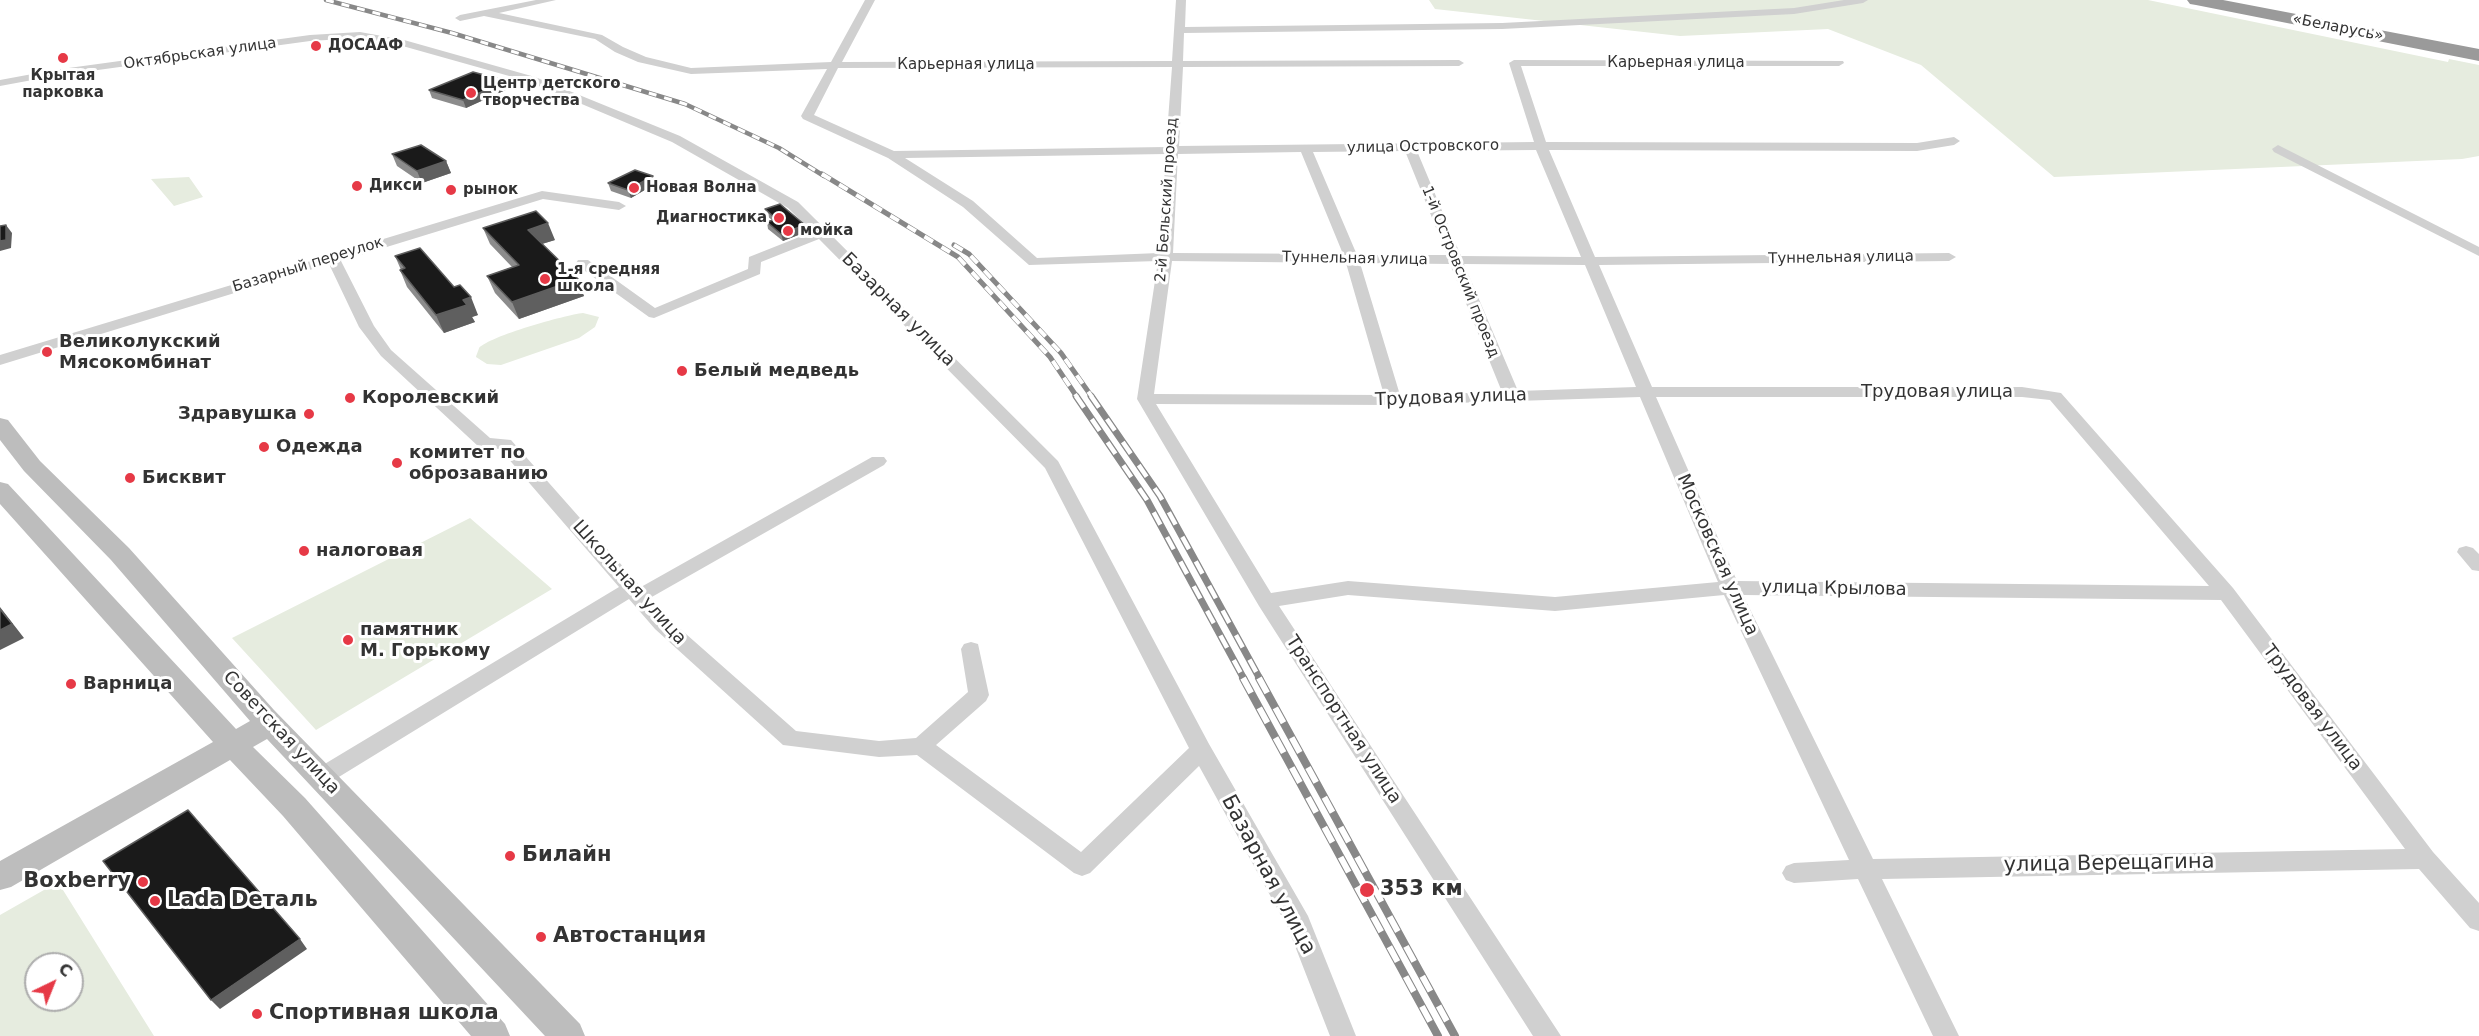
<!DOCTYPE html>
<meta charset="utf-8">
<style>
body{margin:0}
#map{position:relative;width:2479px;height:1036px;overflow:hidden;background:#fff;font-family:"DejaVu Sans",sans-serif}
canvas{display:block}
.north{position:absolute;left:24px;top:952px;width:60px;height:60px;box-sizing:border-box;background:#fff;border:2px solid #adadad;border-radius:50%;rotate:43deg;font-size:16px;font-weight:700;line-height:24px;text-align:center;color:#333}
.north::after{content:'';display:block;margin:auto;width:21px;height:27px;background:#e63946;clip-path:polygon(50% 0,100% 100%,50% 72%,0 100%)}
</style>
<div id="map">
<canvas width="2479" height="1036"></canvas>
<div class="north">С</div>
</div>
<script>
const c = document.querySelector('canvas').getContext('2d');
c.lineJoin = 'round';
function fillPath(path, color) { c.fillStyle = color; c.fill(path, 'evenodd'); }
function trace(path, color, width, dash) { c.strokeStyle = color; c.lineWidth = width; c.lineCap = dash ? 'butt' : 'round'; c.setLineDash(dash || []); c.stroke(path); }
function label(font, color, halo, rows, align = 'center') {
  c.font = font + ' "DejaVu Sans",sans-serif'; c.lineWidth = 6; c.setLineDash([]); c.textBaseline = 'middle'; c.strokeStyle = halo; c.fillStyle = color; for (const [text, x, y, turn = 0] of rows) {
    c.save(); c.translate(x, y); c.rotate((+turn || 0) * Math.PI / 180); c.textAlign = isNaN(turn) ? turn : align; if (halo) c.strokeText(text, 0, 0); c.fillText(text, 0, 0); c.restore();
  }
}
fillPath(new Path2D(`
 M1429,0H2148L2448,62L2449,59L2479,65V156L2462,159L2054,177L1921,65L1828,29L1680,36L1435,9Z
 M189,177L203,197L174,206L151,179Z
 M583,313L599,317L595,327L579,338L501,365L487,364L476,357C476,356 479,349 479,348C490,336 565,315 583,313Z
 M470,518L552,589L316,730L232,638Z
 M58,882L154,1036H0V915ZM36,964H72V1000H36Z`), '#e6ecdf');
fillPath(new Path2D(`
 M536,0H556L499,13L602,35L623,47L646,57L691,68L831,62L865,0H875L842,62L1172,61L1176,0H1186L1185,27L1502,23L1794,8L1844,0H1868L1863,3L1794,14L1502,29L1184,33L1183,61L1459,60L1464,63L1459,66L1183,67L1179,146L1534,142L1509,63L1514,60L1843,61L1844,63L1839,66H1521L1546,142L1917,143L1954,137L1960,141L1954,145L1917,151L1549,150L1595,257L1949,253L1956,257L1949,261L1599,265L1652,387H2022L2061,393L2233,588L2433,852L2479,903V931L2470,928L2419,869L1882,879L1959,1036H1933L1858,879L1794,883L1786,880L1782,873L1786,866L1794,863L1849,860L1724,595L1555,611L1348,595L1279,606L1561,1036H1533L1259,606L1137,399L1158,261L1029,265L963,207L888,158L803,119L801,116L827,69L691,74L638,62L615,52L595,39L484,16L460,21L455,18L460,15ZM1172,67L1166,147L894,151L814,115L838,68ZM1536,150L1581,257L1461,256L1417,151ZM1405,151L1447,255H1357L1313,152ZM1301,152L1343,254L1173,253L1178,154ZM1166,154L1159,253L1037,258L973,201L905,158ZM1172,261L1346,263L1384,395L1154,394ZM1360,263L1450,264L1502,392L1400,395ZM1464,264L1585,265L1636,387L1518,391ZM1640,397L1718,582L1555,597L1348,581L1271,593L1156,404L1393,405ZM1656,397H2022L2050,400L2209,586L1737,581ZM1743,595L2221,600L2405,849L1873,859Z
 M360,32L404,40L535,77L680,136L798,202L1058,461L1209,744L1308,916L1356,1036H1330L1288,928L1199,766L1090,873L1082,876L1074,873L917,755L879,757L783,745L655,629L629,599L329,783L321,786L313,783L310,777L313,771L619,587L500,449L479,447L381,356L359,327L329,264L0,365V355L542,191L619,202L626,206L619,210L543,199L341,261L374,326L391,350L490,438L511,440L641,587L872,457H884L887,461L884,465L650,598L669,619L796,731L879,741L916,738L968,692L961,649L964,644L971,642L978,644L989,695L986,701L936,745L1081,852L1189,748L1045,468L819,239L761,262L760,274L654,318L649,317L578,266L576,263L578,260H588L655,308L748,269L749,257L812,232L788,208L672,142L527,81L399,45L360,38L310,41L54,76L0,86V80L54,70L310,35Z
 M2278,145L2479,247V256L2274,152L2272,149Z
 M2466,546L2473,548L2479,554V571L2472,570L2457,552L2459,548Z`), '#d0d0d0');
fillPath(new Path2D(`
 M0,418L8,420L40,461L129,548L274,710L580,1024L585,1036H545L267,739L253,747L305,798L505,1024L510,1036H471L283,816L230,760L11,887L0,890V861L213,742L0,504V482L8,484L236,729L250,721L111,560L24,471L0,440Z`), '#bdbdbd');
fillPath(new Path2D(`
 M2187,0H2223L2479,49V61L2196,5L2190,4Z`), '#9a9a9a');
const railFar3 = new Path2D(`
 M326,0L452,33L685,104L779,148L824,176`);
const railFar2 = new Path2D(`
 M822,174L958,257L1050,357L1077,397
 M954,245L969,254L1061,353L1092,397`);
const railFar1 = new Path2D(`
 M1076,396L1147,500L1244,679
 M1091,396L1160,496L1260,679`);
const rail = new Path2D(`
 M1243,678L1438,1036
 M1259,678L1455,1036`);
trace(railFar3, '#888', 4.5);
trace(railFar2, '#888', 5);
trace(railFar1, '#888', 7);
trace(rail, '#888', 8);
trace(railFar3, '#fff', 3, [8]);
trace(railFar2, '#fff', 4, [10]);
trace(railFar1, '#fff', 4.5, [14]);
trace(rail, '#fff', 6, [17]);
fillPath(new Path2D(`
 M510,88L466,108L432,98L429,90Z
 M392,154L446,161L451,173L422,183L397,166Z
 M653,176L655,184L631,198L611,191L608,183Z
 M765,209L806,232L783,241L768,229L767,222L772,220L767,216Z
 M483,228L555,240L542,244L584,296L519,319L495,293L487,276L512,267L490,244Z
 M395,256L454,287L478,315L472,317L475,322L444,333L407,287L400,270H401Z`), '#8c8c8c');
fillPath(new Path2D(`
 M507,81L510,88L466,108L463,100Z
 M446,161L451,173L422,183L417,171Z
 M653,176L655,184L631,198L628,190Z
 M548,223L555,240L535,246L528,230Z
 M6,225L12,233L11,248L0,251V241Z
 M805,225L806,232L783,241L781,234Z
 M578,279L584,296L519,319L512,302Z
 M471,297L478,315L472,317L475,322L444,333L436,315L463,300Z
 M0,607L24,638L0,650Z
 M300,939L307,949L220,1009L211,1000Z`), '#5f5f5f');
const building = new Path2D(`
 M473,72L507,81L463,100L429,90Z
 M421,145L446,161L417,171L392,154Z
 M635,170L653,176L628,190L608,183Z
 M780,204L805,225L781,234L767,222L776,219L765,209Z
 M536,211L548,223L528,230L578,279L512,302L487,276L519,265L483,228Z
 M6,225V240L0,241V226Z
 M420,248L454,287L460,285L471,297L463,300L467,305L436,315L400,270L405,268L395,256Z
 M0,609L12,624L0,630Z
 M188,810L300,939L211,1000L103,861Z`);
fillPath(building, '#1a1a1a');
trace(building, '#5f5f5f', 1.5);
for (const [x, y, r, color] of [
 [316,46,6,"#e63946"],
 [63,58,6,"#e63946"],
 [471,93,6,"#e63946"],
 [357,186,6,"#e63946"],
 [634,188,6,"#e63946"],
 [451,190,6,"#e63946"],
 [779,218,6,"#e63946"],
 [788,231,6,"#e63946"],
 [545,279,6,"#e63946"],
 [47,352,6,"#e63946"],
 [682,371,6,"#e63946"],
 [350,398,6,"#e63946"],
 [309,414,6,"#e63946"],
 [264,447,6,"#e63946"],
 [397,463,6,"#e63946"],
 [130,478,6,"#e63946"],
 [304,551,6,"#e63946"],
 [348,640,6,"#e63946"],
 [71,684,6,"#e63946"],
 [510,856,6,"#e63946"],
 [143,882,6,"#e63946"],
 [1367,890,8,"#e63946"],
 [155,901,6,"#e63946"],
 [541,937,6,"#e63946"],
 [257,1014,6,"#e63946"]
]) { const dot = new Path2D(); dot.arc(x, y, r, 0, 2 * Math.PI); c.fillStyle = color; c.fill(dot); trace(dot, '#fff', 2); }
label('15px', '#333', '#fff', [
 ["«Беларусь»",2338,28,11],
 ["Октябрьская улица",200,54,-8],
 ["Карьерная улица",1676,63],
 ["Карьерная улица",966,65],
 ["улица Островского",1423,147,-1],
 ["2-й Бельский проезд",1167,200,-86],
 ["Туннельная улица",1841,258,-1],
 ["Туннельная улица",1355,259,1],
 ["Базарный переулок",308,265,-17],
 ["1-й Островский проезд",1460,272,68]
]);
label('bold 15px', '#333', '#fff', [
 ["ДОСААФ",328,46],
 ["Крытая",63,76,"center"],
 ["парковка",63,93,"center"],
 ["Центр детского",483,84],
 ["творчества",483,101],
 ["Дикси",369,186],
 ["Новая Волна",646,188],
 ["рынок",463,190],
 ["Диагностика",767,218,"right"],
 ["мойка",800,231],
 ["1-я средняя",557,270],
 ["школа",557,287]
], 'left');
label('18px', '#333', '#fff', [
 ["Базарная улица",898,310,45],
 ["Трудовая улица",1937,392],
 ["Трудовая улица",1451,398,-2],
 ["Московская улица",1717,555,66],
 ["Школьная улица",629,583,48],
 ["улица Крылова",1834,589,1],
 ["Трудовая улица",2312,708,53],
 ["Транспортная улица",1343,720,57],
 ["Советская улица",281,733,47]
]);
label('bold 18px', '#333', '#fff', [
 ["Великолукский",59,342],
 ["Мясокомбинат",59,363],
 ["Белый медведь",694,371],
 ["Королевский",362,398],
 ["Здравушка",297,414,"right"],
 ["Одежда",276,447],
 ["комитет по",409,453],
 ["оброзаванию",409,474],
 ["Бисквит",142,478],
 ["налоговая",316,551],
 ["памятник",360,630],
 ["М. Горькому",360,651],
 ["Варница",83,684]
], 'left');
label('bold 21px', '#333', '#fff', [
 ["Билайн",522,856],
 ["Boxberry",131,882,"right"],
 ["353 км",1380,890],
 ["Lada Dеталь",167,901],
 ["Автостанция",553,937],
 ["Спортивная школа",269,1014]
], 'left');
label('21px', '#333', '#fff', [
 ["улица Верещагина",2109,864,-1],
 ["Базарная улица",1268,875,62]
]);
</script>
